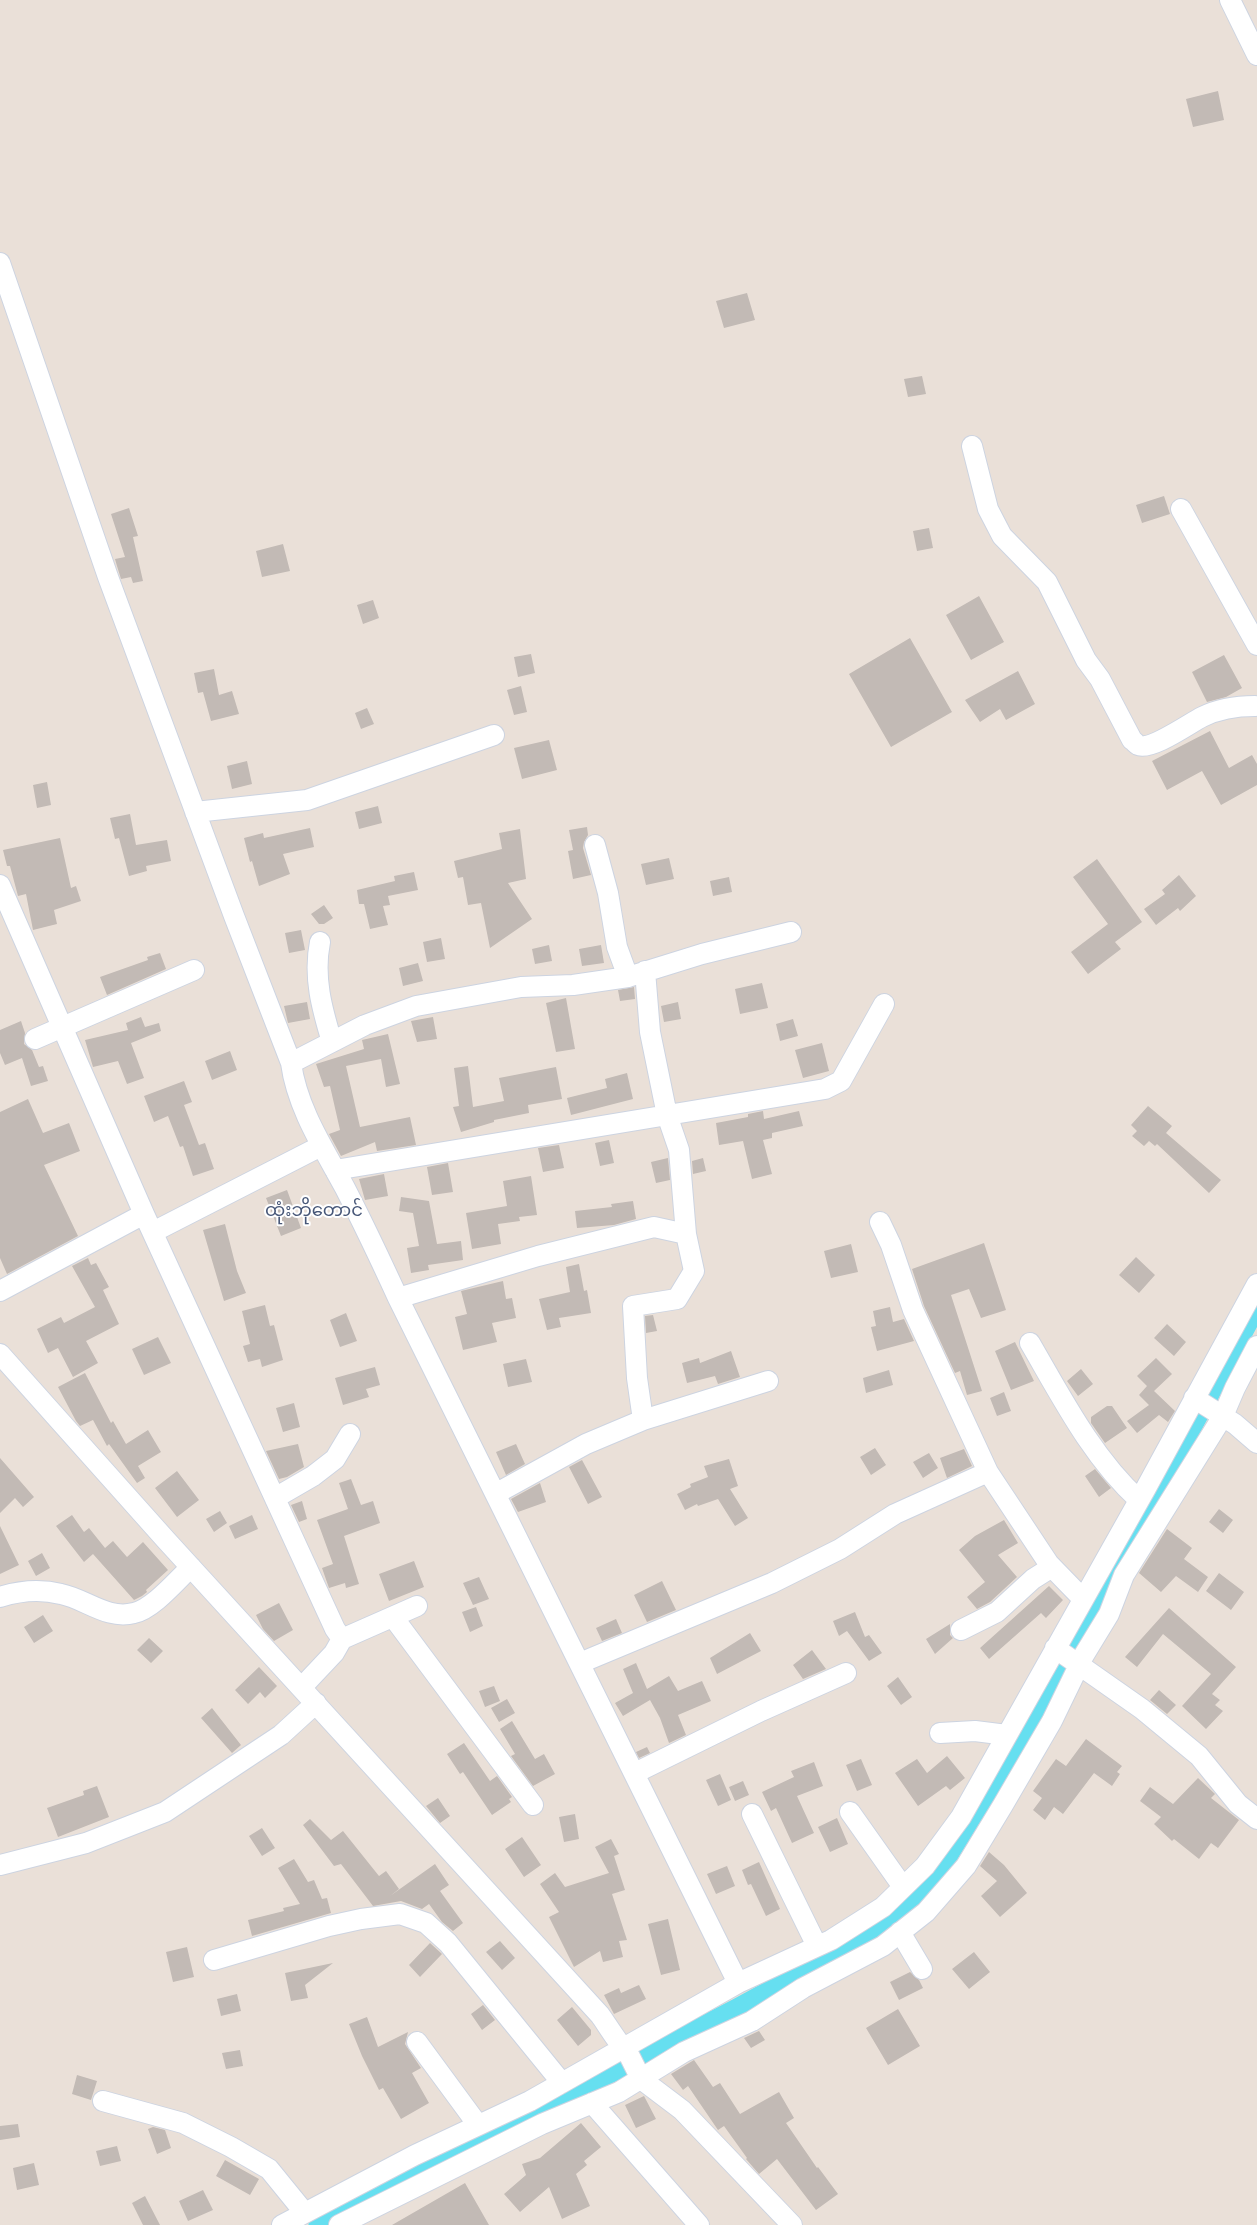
<!DOCTYPE html>
<meta charset="utf-8">
<style>
body{margin:0}
canvas{display:block;background:#eae0d8}
</style>
<canvas width="1257" height="2225"></canvas>
<script>
const c = document.querySelector('canvas').getContext('2d');
c.lineJoin = 'round';
function trace(path, color, width, dash) { c.strokeStyle = color; c.lineWidth = width; c.lineCap = dash ? 'butt' : 'round'; c.setLineDash(dash || []); c.stroke(path); }
function fillPath(path, color) { c.fillStyle = color; c.fill(path, 'evenodd'); }
function label(font, color, halo, rows, align = 'center') {
  c.font = font + ' "PT Sans","Noto Sans Myanmar",sans-serif'; c.lineWidth = 4; c.setLineDash([]); c.textBaseline = 'middle'; c.strokeStyle = halo; c.fillStyle = color; for (const [text, x, y, turn = 0] of rows) {
    c.save(); c.translate(x, y); c.rotate((+turn || 0) * Math.PI / 180); c.textAlign = isNaN(turn) ? turn : align; if (halo) c.strokeText(text, 0, 0); c.fillText(text, 0, 0); c.restore();
  }
}
trace(new Path2D(`
 M318,2225L737,2008L891,1924L930,1886L1059,1675L1257,1307`), '#66dff0', 19);
fillPath(new Path2D(`
 M1218,91L1224,120L1193,127L1186,99Z
 M747,293L755,320L724,328L716,301Z
 M922,376L926,394L908,397L904,379Z
 M1164,496L1170,514L1142,523L1136,505Z
 M129,508L138,536L133,537L143,581L133,583L131,577L121,579L117,566L115,559L125,557L111,514Z
 M929,528L933,548L917,551L913,531Z
 M283,544L290,571L262,577L256,551Z
 M979,596L1004,642L971,660L946,615Z
 M373,600L379,618L363,624L357,605Z
 M910,638L952,712L891,747L849,674Z
 M531,654L535,673L518,677L514,657Z
 M1224,655L1242,688L1226,697L1207,702L1192,672Z
 M214,669L219,695L232,691L239,714L211,721L203,692L198,693L194,673Z
 M1018,671L1035,704L1006,720L1000,709L980,722L965,700Z
 M521,686L527,712L514,715L507,690Z
 M367,708L374,724L361,729L355,713Z
 M1210,731L1229,768L1252,755L1257,764V785L1221,805L1202,771L1167,790L1152,761Z
 M549,740L557,770L522,779L514,748Z
 M247,761L252,784L232,789L227,766Z
 M47,782L51,805L37,808L33,785Z
 M378,806L382,823L359,829L355,812Z
 M130,814L136,845L167,840L171,861L146,866L147,871L129,876L119,838L115,839L110,818Z
 M587,827L588,835L584,842L583,848L591,875L573,879L568,851L573,850L569,830Z
 M310,828L314,847L283,854L290,874L259,886L252,861L250,862L244,838L263,833L264,838Z
 M520,829L526,879L508,883L532,919L490,948L481,903L468,905L463,877L458,878L454,861L502,849L499,833Z
 M60,838L71,888L76,886L81,901L54,910L57,924L33,930L26,894L18,896L10,866H7L3,850Z
 M669,858L674,879L646,885L641,864Z
 M1097,859L1142,922L1115,942L1121,949L1088,974L1071,952L1108,924L1073,877Z
 M414,872L418,890L388,896L390,905L383,906L388,925L370,929L364,904H359L357,890L395,881L394,876Z
 M1179,875L1196,896L1180,911L1178,908L1156,925L1144,909L1165,894L1162,890Z
 M729,877L732,892L713,896L710,881Z
 M324,905L333,918L324,924H319L311,914Z
 M301,930L305,950L289,953L285,933Z
 M441,938L445,959L427,962L423,942Z
 M549,945L552,961L535,964L532,949Z
 M601,945L604,963L582,966L579,949Z
 M160,953L166,969L107,995L100,977L148,960L147,957Z
 M418,963L423,981L403,986L399,968Z
 M762,983L768,1008L740,1014L735,989Z
 M634,987L635,999L620,1001L618,990Z
 M566,998L575,1049L556,1052L546,1003Z
 M307,1002L310,1019L288,1023L284,1006Z
 M678,1002L681,1019L664,1022L661,1006Z
 M141,1017L145,1027L159,1023L161,1031L131,1043L144,1078L127,1084L118,1061L93,1067L85,1040L128,1030L126,1023Z
 M433,1017L437,1039L417,1042L411,1021Z
 M793,1019L798,1036L780,1041L776,1024Z
 M21,1021L25,1033L24,1044L32,1050L39,1067L43,1066L48,1081L31,1086L22,1058L5,1065L0,1053V1030Z
 M388,1034L400,1084L386,1087L381,1059L346,1066L360,1127L410,1117L416,1145L377,1151L375,1142L341,1156L329,1134L340,1130L330,1086L324,1087L316,1064L364,1049L362,1040Z
 M822,1043L829,1071L803,1078L795,1050Z
 M230,1051L237,1070L212,1080L205,1061Z
 M468,1066L473,1107L504,1101L499,1078L556,1067L562,1099L528,1105L529,1113L494,1120V1122L461,1132L453,1107L459,1106L454,1068Z
 M627,1073L633,1099L571,1115L567,1098L607,1088L605,1079Z
 M184,1081L192,1102L184,1105L199,1145L205,1143L214,1169L193,1176L183,1146L180,1147L168,1116L154,1122L144,1096Z
 M28,1099L43,1133L69,1123L80,1151L44,1165L78,1236L7,1274L0,1258V1112Z
 M1148,1106L1172,1126L1166,1133L1221,1180L1209,1193L1157,1144L1155,1146L1149,1141L1144,1146L1132,1136L1137,1131L1131,1125Z
 M763,1111L764,1119L799,1111L803,1126L772,1133V1138L763,1140L772,1174L752,1179L743,1141L719,1145L716,1123L748,1117V1114Z
 M609,1140L614,1163L600,1166L595,1143Z
 M559,1145L564,1168L543,1172L538,1148Z
 M668,1158L670,1180L656,1183L651,1162Z
 M703,1158L706,1171L693,1174L692,1161Z
 M448,1163L453,1192L432,1195L427,1167Z
 M384,1174L388,1196L365,1200L359,1179Z
 M531,1176L537,1215L519,1217L520,1221L498,1224L501,1244L472,1249L466,1213L507,1206L503,1181Z
 M287,1190L301,1228L281,1236L266,1198Z
 M401,1197L429,1201L437,1244L461,1241L463,1260L428,1265L429,1270L411,1273L407,1248L419,1246L413,1213L399,1211Z
 M633,1201L636,1219L614,1225L577,1228L575,1211L612,1207L611,1204Z
 M225,1224L237,1271L246,1293L224,1301L203,1230Z
 M984,1243L1006,1310L981,1318L969,1289L951,1295L982,1391L967,1395L960,1371L955,1373L924,1306L912,1269Z
 M851,1244L858,1272L831,1278L824,1251Z
 M1136,1257L1155,1275L1139,1293L1119,1275Z
 M88,1258L91,1265L96,1263L109,1287L103,1290L119,1324L86,1341L98,1363L73,1377L58,1348L48,1353L37,1329L61,1317L64,1323L95,1307L72,1266Z
 M579,1264L584,1291L587,1290L591,1313L559,1318L561,1327L547,1330L539,1299L570,1292L566,1267Z
 M503,1281L506,1299L512,1298L516,1318L492,1323L497,1342L463,1350L455,1317L467,1314L461,1291Z
 M265,1305L270,1326L274,1325L283,1360L262,1367L260,1359L248,1362L243,1346L250,1344L242,1311Z
 M890,1307L893,1322L904,1319L914,1341L877,1351L871,1327L876,1326L873,1311Z
 M346,1313L357,1341L340,1347L330,1320Z
 M653,1315L657,1331L646,1333L645,1316Z
 M1167,1324L1186,1342L1174,1356L1154,1338Z
 M158,1337L171,1363L144,1375L132,1349Z
 M1015,1342L1034,1381L1011,1390L995,1351Z
 M731,1351L740,1377L718,1384L715,1376L687,1383L682,1363L699,1358L700,1363Z
 M1156,1358L1172,1374L1154,1391L1175,1411L1168,1422L1159,1415L1137,1433L1127,1421L1149,1405L1139,1395L1147,1386L1137,1376Z
 M526,1359L532,1382L508,1387L503,1364Z
 M375,1367L380,1385L366,1389L369,1397L343,1405L335,1378Z
 M1081,1369L1093,1384L1078,1396L1067,1381Z
 M889,1370L893,1385L866,1393L863,1378Z
 M85,1373L111,1423L113,1421L126,1444L148,1430L161,1452L138,1466L145,1478L137,1483L109,1444L107,1446L93,1420L80,1426L76,1421L58,1387Z
 M1004,1392L1011,1411L997,1416L990,1398Z
 M294,1403L300,1427L283,1432L276,1408Z
 M1107,1406H1112L1127,1428L1105,1443L1091,1423V1417Z
 M298,1444L304,1467L287,1477L279,1479L266,1451Z
 M516,1444L525,1464L506,1475L496,1452Z
 M875,1448L886,1465L871,1475L860,1457Z
 M964,1449L972,1466L947,1478L940,1458Z
 M929,1453L938,1468L923,1478L913,1462Z
 M0,1458L34,1497L23,1507L15,1498L0,1513Z
 M729,1459L738,1486L730,1489L748,1518L735,1526L718,1499L698,1506L697,1504L685,1510L677,1494L691,1487L690,1484L708,1477L704,1466Z
 M582,1460L602,1497L588,1504L569,1467Z
 M1095,1469L1111,1488L1099,1497L1085,1476Z
 M177,1471L199,1500L177,1517L155,1488Z
 M351,1479L361,1505L373,1501L380,1523L344,1536L359,1584L346,1588L345,1583L329,1588L322,1568L333,1564L317,1520L348,1509L339,1483Z
 M540,1483L546,1502L518,1512L511,1499Z
 M302,1501L307,1519L299,1522L291,1505Z
 M1219,1509L1233,1520L1223,1533L1209,1522Z
 M220,1511L227,1523L214,1532L206,1519Z
 M72,1515L84,1532L89,1528L105,1548L113,1541L127,1557L143,1542L168,1570L146,1590L147,1592L142,1596L134,1600L93,1554L84,1562L56,1526Z
 M252,1515L258,1529L235,1539L229,1526Z
 M1004,1520L1018,1543L998,1555L1017,1577L990,1602L977,1609L967,1597L985,1582L959,1550L975,1536Z
 M0,1526L19,1565L0,1574Z
 M1167,1529L1192,1548L1184,1559L1208,1577L1198,1592L1176,1576L1161,1592L1139,1573Z
 M42,1553L50,1568L36,1576L28,1561Z
 M414,1561L424,1587L389,1601L379,1574Z
 M1219,1573L1244,1592L1231,1610L1206,1591Z
 M479,1577L489,1599L473,1605L463,1583Z
 M662,1581L676,1610L647,1622L634,1595Z
 M1049,1586L1063,1600L1046,1618L1041,1613L989,1659L980,1648Z
 M279,1603L293,1630L274,1641L263,1629L256,1615Z
 M476,1607L483,1626L470,1632L462,1612Z
 M1169,1608L1236,1667L1212,1694L1220,1700L1215,1705L1223,1711L1206,1729L1182,1706L1211,1674L1163,1634L1137,1667L1125,1657Z
 M855,1612L865,1637L869,1635L882,1653L869,1661L847,1631L839,1636L833,1621Z
 M43,1615L53,1631L34,1643L24,1627Z
 M616,1619L622,1633L602,1641L596,1628Z
 M950,1624V1635L953,1638L935,1654L926,1639Z
 M750,1633L761,1651L717,1674L710,1658Z
 M149,1638L163,1651L151,1663L137,1650Z
 M812,1650L826,1669L803,1679L793,1665Z
 M636,1663L647,1689L669,1676L678,1691L702,1681L711,1701L678,1715L686,1735L669,1743L660,1718L650,1700L623,1716L615,1703L633,1693L623,1669Z
 M259,1667L277,1686L265,1698L260,1692L248,1704L235,1690Z
 M898,1677L912,1697L901,1705L887,1686Z
 M494,1686L500,1701L485,1707L479,1691Z
 M1159,1690L1176,1705L1167,1714L1150,1700Z
 M507,1699L515,1713L499,1722L491,1708Z
 M212,1708L241,1745L232,1753L201,1718Z
 M512,1721L535,1759L544,1754L555,1774L533,1786L511,1756L515,1754L500,1729Z
 M1086,1739L1122,1766L1117,1772L1120,1774L1112,1786L1094,1773L1063,1814L1054,1807L1045,1820L1033,1810L1042,1798L1033,1791L1056,1759L1066,1766Z
 M464,1743L490,1781L497,1776L512,1797L509,1799L511,1802L492,1815L463,1772L460,1774L447,1754Z
 M647,1747L650,1753L639,1758L636,1752Z
 M947,1756L965,1778L950,1790L946,1786L918,1806L895,1773L917,1759L927,1773Z
 M861,1759L872,1785L857,1791L846,1765Z
 M814,1762L823,1786L797,1796L814,1833L792,1843L776,1808L771,1811L762,1792L794,1777L791,1771Z
 M720,1774L731,1800L718,1806L706,1780Z
 M1198,1778L1215,1794L1211,1798L1239,1820L1218,1848L1211,1843L1199,1859L1174,1839L1172,1841L1154,1824L1161,1817L1140,1801L1150,1787L1173,1804Z
 M743,1781L749,1795L735,1801L729,1787Z
 M97,1786L109,1817L58,1837L47,1808L84,1795L83,1791Z
 M438,1798L450,1816L440,1823L426,1806Z
 M575,1814L579,1839L564,1842L559,1817Z
 M837,1818L848,1844L830,1852L818,1827Z
 M310,1819L331,1840L343,1831L379,1876L386,1871L399,1889L390,1896L435,1864L449,1885L440,1891L463,1923L453,1931L442,1922L429,1904L422,1909L401,1901L373,1906L341,1864L334,1866L303,1825Z
 M262,1828L275,1848L262,1856L249,1836Z
 M522,1837L541,1865L524,1877L505,1849Z
 M611,1839L619,1854L614,1856L625,1890L612,1894L627,1940L619,1941L623,1957L603,1962L600,1951L574,1967L549,1917L559,1912L540,1884L555,1873L565,1887L609,1873L595,1847Z
 M989,1852L1004,1865L1027,1893L1000,1917L981,1896L997,1881L980,1866Z
 M294,1859L308,1882L314,1880L322,1899L327,1898L331,1913L252,1936L248,1920L284,1911L283,1908L300,1904L278,1868Z
 M759,1862L780,1909L766,1916L751,1884L748,1885L742,1870Z
 M727,1866L735,1886L716,1894L707,1874Z
 M668,1919L680,1970L661,1975L648,1924Z
 M500,1941L515,1958L502,1970L486,1952Z
 M430,1943L442,1954L420,1977L409,1965Z
 M187,1947L194,1977L173,1982L166,1952Z
 M974,1952L990,1972L969,1989L952,1969Z
 M333,1963L305,1985L308,1998L291,2001L285,1973Z
 M910,1972L919,1980L923,1988L899,2000L890,1982Z
 M639,1985L646,1999L614,2014L604,1995L619,1988L621,1993Z
 M237,1994L241,2011L221,2016L217,1999Z
 M483,2005L495,2020L482,2030L471,2014Z
 M572,2007L591,2030V2035L578,2046L557,2020Z
 M898,2009L920,2046L888,2065L866,2028Z
 M367,2017L378,2047L408,2032L405,2044L421,2068L412,2073L429,2103L401,2119L383,2088L379,2090L362,2056L349,2024Z
 M759,2031L765,2040L751,2048L744,2038Z
 M240,2050L243,2066L226,2069L222,2053Z
 M694,2060L713,2087L720,2083L740,2114L779,2092L794,2118L786,2123L817,2168L818,2167L838,2194L816,2210L777,2159L759,2174L746,2159L747,2158L724,2126L718,2130L688,2086L683,2090L671,2074Z
 M77,2075L97,2081L91,2100L72,2094Z
 M644,2096L656,2119L636,2128L625,2105Z
 M581,2123L601,2147L584,2161L587,2165L576,2174L590,2206L562,2219L549,2187L520,2212L504,2194L526,2175L522,2164L540,2158Z
 M18,2124L20,2137L0,2140V2126Z
 M153,2127L165,2130L171,2148L157,2154L148,2129Z
 M117,2146L121,2161L100,2166L96,2151Z
 M225,2160L259,2179L250,2195L216,2176Z
 M34,2163L39,2185L17,2190L13,2168Z
 M465,2183L489,2225H392Z
 M203,2190L213,2210L188,2221L179,2201Z
 M145,2196L160,2225H143L132,2203Z`), '#c2bab5');
const minor = new Path2D(`
 M1230,0L1257,55
 M0,263L108,577L234,916L291,1063C297,1108 324,1149 345,1188C364,1225 381,1261 398,1298L738,1983
 M972,446L988,509L1002,536L1047,582L1086,660L1100,679L1132,740C1134,741 1136,744 1138,745C1151,751 1190,723 1202,717C1218,709 1238,706 1255,706
 M1181,509L1257,645
 M195,812L307,800L494,735
 M595,845L608,893L617,947L628,977
 M0,885L144,1214L335,1629L342,1639L334,1653L302,1687
 M320,942C313,977 322,1009 332,1042
 M35,1039L194,970
 M291,1063L365,1025L416,1006L521,987L573,985L628,977L702,954L791,932
 M335,1170L825,1089L841,1081L884,1004
 M880,1222L891,1245L913,1310L988,1472L1049,1564L1083,1599
 M153,1232L321,1146
 M0,1291L144,1214
 M398,1298L538,1256L654,1227L686,1234
 M1030,1343C1062,1398 1092,1457 1139,1500
 M0,1354L166,1540L600,2015C606,2023 621,2048 627,2051L641,2079L682,2110L792,2225
 M1194,1398L1235,1424L1257,1443
 M643,1420L637,1378L633,1306L677,1299L694,1271L686,1234L679,1150L667,1115L650,1032L645,971
 M497,1493L586,1444L643,1420L768,1381
 M275,1498L313,1476L335,1459L350,1434
 M0,1597C19,1591 41,1589 61,1594C86,1599 107,1620 134,1613C153,1609 177,1580 191,1567
 M393,1617L533,1805
 M961,1630L997,1612L1033,1579L1052,1567
 M342,1639L417,1606
 M1055,1648L1142,1709L1199,1756L1238,1804L1257,1819
 M580,1663L772,1583L840,1549L895,1514L988,1472
 M940,1733L975,1731L1007,1735
 M635,1773L761,1711L846,1673
 M850,1812L903,1887
 M752,1814L817,1946
 M0,1865L86,1843L165,1812L281,1735L316,1703
 M900,1932L922,1969
 M214,1960L329,1926L361,1919L400,1914L426,1923L448,1943L562,2083
 M417,2042L478,2125
 M103,2101L183,2123L231,2147L269,2169L304,2212
 M592,2103L699,2225
 M282,2225L415,2155L530,2101L738,1983L831,1940L883,1907L925,1866L961,1817L1146,1488L1257,1284
 M339,2225L542,2124L619,2092L684,2052L752,2021L803,1988L883,1946L926,1912L966,1866L1003,1805L1052,1721L1084,1655L1109,1614L1124,1575L1223,1416L1235,1388L1257,1346`);
trace(minor, '#cdd4e1', 22);
trace(minor, '#fff', 20);
label('18px', '#475778', '#fff', [
 ["ထုံးဘိုတောင်",314,1211]
]);
</script>
